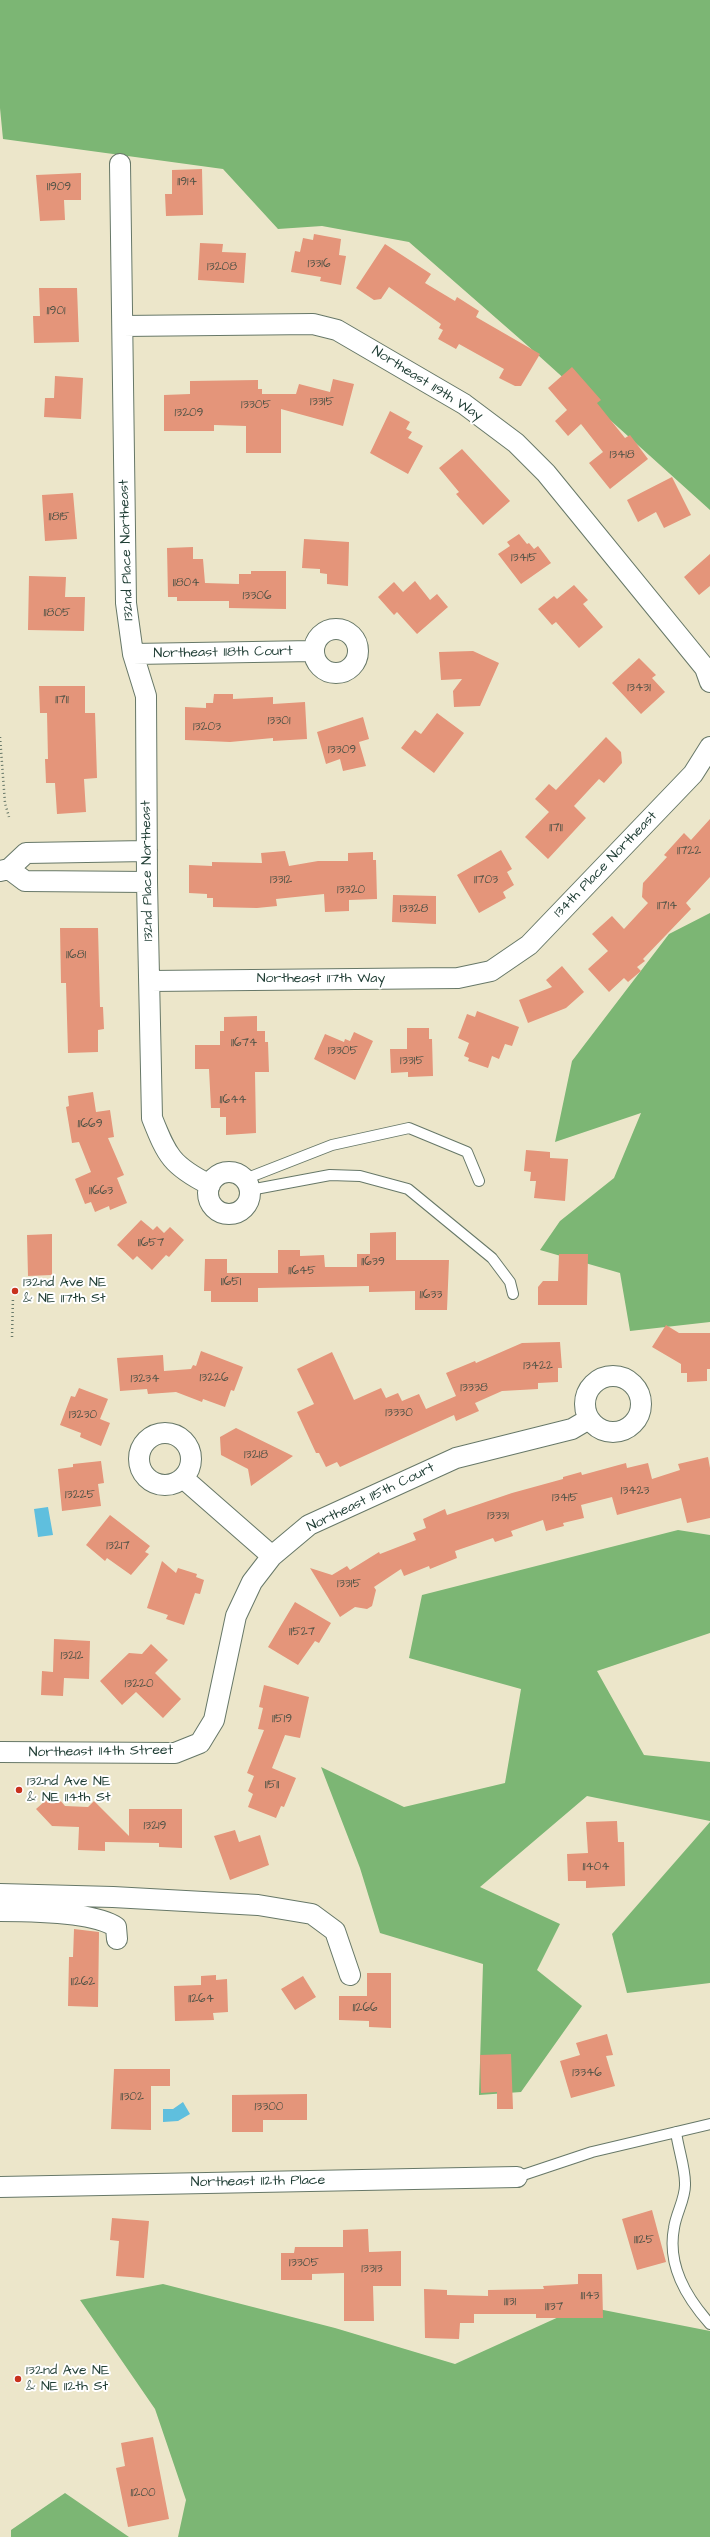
<!DOCTYPE html>
<style>
body{margin:0}
canvas{display:block;background:#ece6ca}
</style>
<canvas width="710" height="2537"></canvas>
<script>
const c = document.querySelector('canvas').getContext('2d');
c.lineJoin = 'round';
function fillPath(path, color) { c.fillStyle = color; c.fill(path, 'evenodd'); }
function trace(path, color, width, dash) { c.strokeStyle = color; c.lineWidth = width; c.lineCap = dash ? 'butt' : 'round'; c.setLineDash(dash || []); c.stroke(path); }
function label(font, color, halo, rows, align = 'center') {
  c.font = font + ' "Architects Daughter",sans-serif'; c.lineWidth = 4; c.setLineDash([]); c.textBaseline = 'middle'; c.strokeStyle = halo; c.fillStyle = color; for (const [text, x, y, turn = 0] of rows) {
    c.save(); c.translate(x, y); c.rotate((+turn || 0) * Math.PI / 180); c.textAlign = isNaN(turn) ? turn : align; if (halo) c.strokeText(text, 0, 0); c.fillText(text, 0, 0); c.restore();
  }
}
fillPath(new Path2D(`
 M0,0H710V510L528,346L409,242L322,226L278,229L223,169L3,139L0,108Z
 M710,913V1322L630,1331L620,1273L540,1250L560,1221L614,1178L641,1113L555,1142L572,1061L669,934Z
 M678,1530L710,1535V1633L597,1671L644,1755L710,1762V1821L587,1796L480,1887L560,1924L537,1970L582,2006L521,2092L479,2095L483,1964L380,1933L360,1868L321,1767L404,1807L505,1783L521,1689L409,1658L422,1595Z
 M710,1822V1983L627,1993L612,1934Z
 M163,2284L335,2328L455,2364L583,2306L710,2331V2537H178L186,2500L155,2409L80,2300Z
 M65,2493L129,2537H11V2530Z`), '#7cb674');
fillPath(new Path2D(`
 M48,1507L53,1535L38,1537L34,1509Z
 M183,2102L190,2114L178,2121L163,2122V2109H173Z`), '#5fbfde');
fillPath(new Path2D(`
 M202,169L203,215L166,216L165,194H172V170Z
 M81,173V200H64L65,220L40,221L36,175Z
 M314,234L341,239L339,255L346,256L341,285L320,281L321,277L291,272L295,251L300,252L303,238L313,240Z
 M200,243L223,244L222,252L246,253L244,283L198,280Z
 M385,244L431,274L425,283L455,301L457,297L479,311L476,317L540,354L521,386H515L499,378L504,369L459,344L456,349L438,339L443,330L439,328L441,324L389,287L381,299L374,300L356,288Z
 M39,288H77L79,342L34,343L33,316H40Z
 M572,367L601,400L597,403L625,438L630,435L648,459L610,489L589,463L603,452L581,424L568,436L555,421L567,410L548,388Z
 M55,376L83,378L81,419L44,417L45,398H54Z
 M333,379L354,384L343,426L281,409V453H246V426L214,425V431H164V395L190,394V381L258,380V389H262V394H296L299,384L330,392Z
 M390,411L410,422L406,429L412,432L408,438L423,446L408,474L370,453Z
 M462,449L510,501L483,525L456,494L459,492L439,468Z
 M672,477L691,515L664,528L656,512L638,522L627,500Z
 M73,493L77,539L45,541L42,495Z
 M519,534L527,544L529,543L534,549L538,546L551,563L521,584L498,554L510,546L507,542Z
 M304,539L349,542L348,586L327,584V574L320,573V569L302,568Z
 M193,547V559H203L205,583L239,584V574H251V571H286V609L229,608V601H177V597H168L167,548Z
 M710,554V586L699,595L684,577Z
 M29,576L66,577L65,597H85L84,631L28,630Z
 M415,581L430,600L437,594L448,607L417,634L397,612L394,615L378,597L394,582L403,592Z
 M574,585L588,600L583,604L603,627L579,648L556,622L552,625L538,609L554,596L557,599Z
 M473,651L499,663L480,706L454,707L453,691L462,679L441,680L439,652Z
 M639,658L656,675L652,678L665,692L641,714L612,683Z
 M39,686H85V713H95L97,778L84,779L86,812L57,814L55,783H46L45,759H48L47,713H40Z
 M214,694H233V699L273,697V704L305,702L307,739L273,741V738L230,742L185,740V707L206,708V703H213Z
 M437,713L464,733L434,773L401,748L415,730L421,734Z
 M363,717L369,739L359,742L366,766L343,771L340,759L326,764L317,732Z
 M606,737L621,752L622,763L604,783L599,779L574,806L586,818L548,859L525,837L549,812L535,799L549,784L556,790Z
 M710,819V877L686,903L691,909L643,959L645,961L637,967L641,971L628,982L624,978L609,992L588,969L608,951L592,934L612,916L624,929L648,903L642,897L643,883L667,857L664,855L684,833L691,840Z
 M501,850L512,869L507,872L514,885L503,892L506,898L479,913L457,875Z
 M285,851L289,866L318,861H348V853L373,852V860H376L377,899L349,900V911L325,912L324,894L276,899L277,906L257,908L213,907V898H207V894L189,893V865L212,866V862L262,863L261,853Z
 M393,895L436,896V924L392,922Z
 M60,928H98L100,1007H103L104,1029L98,1030V1052L68,1053L66,983H61Z
 M562,966L584,992L566,1008L528,1023L519,1000L552,987L546,980Z
 M477,1011L519,1027L512,1046L505,1044L499,1059L492,1056L488,1068L468,1061L469,1058L464,1056L469,1043L458,1038L467,1014L475,1017Z
 M257,1016V1031H265V1042H268L269,1072H255L256,1133L226,1135V1117H220V1108H211L209,1069H195V1045H220V1031H224V1017Z
 M407,1028H429V1039H432L433,1076L408,1077V1072L391,1073L390,1049H407Z
 M354,1032L373,1041L355,1080L314,1059L325,1034L344,1042L345,1039L350,1041Z
 M93,1092L96,1112L110,1110L114,1137L108,1138L124,1175L117,1178L127,1203L110,1210L109,1206L95,1212L91,1202L85,1204L75,1179L91,1172L79,1142L72,1143L66,1107L69,1106L68,1096Z
 M526,1150L550,1152V1158L568,1159L565,1201L534,1198L536,1181H530L531,1172L524,1171Z
 M141,1220L153,1230L157,1226L164,1233L170,1227L184,1240L169,1257L166,1255L152,1270L137,1256L133,1260L117,1245Z
 M396,1232V1260H449L447,1310H415V1291L369,1292V1286L258,1288V1302H211V1291H204L205,1259H227V1273H278V1250H300V1256L324,1255L325,1267H357V1254H370V1233Z
 M52,1234V1275L28,1276L27,1235Z
 M559,1254H588L587,1305H538V1287L543,1281H558Z
 M666,1325L679,1333H710V1369H707V1381L687,1382V1373H681V1364L652,1347Z
 M560,1342L562,1368H558V1382L538,1383V1389L502,1391L475,1403L479,1411L456,1421L454,1415L340,1467L337,1462L326,1467L319,1453H316L297,1412L314,1404L297,1369L332,1352L354,1400L381,1388L386,1398L398,1393L402,1401L419,1394L426,1409L456,1396L446,1373L475,1361L476,1363L522,1343Z
 M201,1351L243,1367L234,1391L231,1390L225,1407L203,1399L202,1402L176,1392L148,1394L147,1389L120,1391L117,1358L163,1355L164,1371L191,1369L193,1365L196,1366Z
 M79,1388L108,1399L100,1419L110,1423L101,1446L80,1437L81,1433L60,1425L71,1396L75,1397Z
 M236,1428L293,1456L251,1486L248,1469L221,1455L220,1437Z
 M708,1457L710,1468V1518L687,1523L681,1498L617,1515L612,1497L581,1505L584,1518L563,1523L564,1526L546,1531L543,1520L511,1531L513,1536L495,1542L493,1538L455,1551L457,1558L430,1569L429,1566L404,1576L401,1569L374,1587L376,1590L372,1606L367,1609L355,1607L340,1617L310,1568L332,1575L347,1566L350,1570L379,1552L380,1554L416,1540L413,1533L426,1528L423,1519L445,1509L447,1515L512,1493L563,1479V1477L581,1472L582,1475L626,1463L627,1468L648,1463L652,1479L680,1470L678,1464Z
 M101,1461L104,1483L98,1484L101,1506L62,1511L58,1469L73,1467V1464Z
 M110,1515L150,1546L145,1552L149,1554L131,1575L107,1558L105,1561L86,1545Z
 M162,1561L176,1573L178,1568L197,1574L196,1577L204,1580L200,1594L195,1593L184,1625L166,1619L168,1615L147,1608Z
 M295,1602L331,1623L319,1643L315,1641L298,1665L268,1647Z
 M54,1639L90,1641L89,1679L64,1678L63,1696L41,1695L42,1671L53,1672Z
 M151,1644L168,1660L155,1673L181,1699L163,1718L136,1692L122,1705L100,1681L129,1653L142,1654Z
 M264,1685L309,1697L300,1738L285,1735L272,1768L296,1778L284,1807L281,1806L276,1818L248,1807L253,1794L248,1791L254,1776L247,1773L264,1730L258,1729L263,1708L259,1707Z
 M54,1793L65,1806L88,1807L94,1801L129,1836V1809H182V1848L159,1847V1843L105,1842V1851L78,1850L79,1827L52,1826L36,1809Z
 M617,1821L618,1842H624L625,1886L586,1888V1881H568L567,1854L588,1853L586,1822Z
 M235,1830L239,1842L260,1835L269,1865L230,1880L214,1836Z
 M74,1929L99,1932L98,2007L68,2006L69,1957H73Z
 M367,1973H391V2028L369,2027V2021L339,2020V1996H367Z
 M216,1975V1980L227,1979L228,2012L213,2013L214,2020L175,2021L174,1986L201,1985V1976Z
 M303,1976L316,1997L295,2010L281,1989Z
 M607,2034L613,2055L606,2056L615,2086L571,2098L560,2061L580,2055L576,2043Z
 M511,2054L513,2109H497V2092L481,2093L480,2055Z
 M114,2069H170V2086H151V2130L111,2129Z
 M307,2094V2120H263V2132H232V2095Z
 M652,2210L666,2262L637,2270L622,2219Z
 M112,2218L149,2221L144,2278L116,2276L119,2241L110,2240Z
 M368,2229L369,2252L401,2251V2286H373L374,2321H344V2273L312,2274V2280H281V2253H294L295,2247H343V2230Z
 M578,2274H602L603,2318H536V2314H474V2323H460L459,2339L425,2338L424,2289L447,2290V2295L488,2296V2290L544,2289L543,2286L578,2284Z
 M153,2437L169,2519L128,2527L116,2468L125,2466L121,2443Z`), '#e4957a');
const service = new Path2D(`
 M245,1179L332,1145L409,1128L467,1152L479,1181
 M250,1190L330,1175L360,1176L408,1189L492,1258L510,1282L513,1294
 M676,2132C678,2148 685,2167 685,2183C686,2198 676,2213 674,2228C667,2265 686,2297 710,2324
 M517,2177L592,2152L710,2124`);
const minor = new Path2D(`
 M120,164L126,603L133,654L146,696L147,882L152,1118C167,1156 172,1166 210,1185
 M123,326L313,324L337,330L464,404L516,443L546,473L705,668L710,682
 M314 651a22 22 0 1 1 44 0a22 22 0 1 1-44 0Z
 M133,654L313,651
 M9,869L25,881L147,882
 M0,871L9,869L26,853L147,851
 M150,981L458,978L491,971L529,945L693,774L710,747
 M208 1193a21 21 0 1 1 42 0a21 21 0 1 1-42 0Z
 M585 1404a28 28 0 1 1 56 0a28 28 0 1 1-56 0Z
 M139 1459a26 26 0 1 1 52 0a26 26 0 1 1-52 0Z
 M183,1478L272,1556L309,1525L456,1458L572,1429L589,1419
 M0,1752L175,1753L200,1743L214,1720L236,1616L252,1582L272,1556
 M0,1894L113,1897L258,1905L312,1914L335,1931L350,1975
 M0,1911C28,1911 94,1912 116,1927L117,1939
 M0,2187L517,2177`);
trace(service, '#677868', 12);
trace(minor, '#677868', 22);
trace(new Path2D(`
 M0,737L5,803L9,817
 M12,1337L13,1297`), '#677868', 2.5, [1, 3]);
trace(service, '#fff', 10);
trace(minor, '#fff', 20);
for (const [x, y, r, color] of [
 [15,1291,4,"#c8321e"],
 [19,1790,4,"#c8321e"],
 [18,2379,4,"#c8321e"]
]) { const dot = new Path2D(); dot.arc(x, y, r, 0, 2 * Math.PI); c.fillStyle = color; c.fill(dot); trace(dot, '#fff', 1.5); }
label('12px', '#505346', null, [
 ["11914",187,182],
 ["11909",59,187],
 ["13316",319,264],
 ["13208",222,267],
 ["11901",56,311],
 ["13315",322,402],
 ["13305",256,405],
 ["13209",189,413],
 ["13418",622,455],
 ["11815",59,517],
 ["13415",524,558],
 ["11804",186,583],
 ["13306",257,596],
 ["11805",57,613],
 ["13431",639,688],
 ["11711",62,700],
 ["13301",279,721],
 ["13203",207,727],
 ["13309",342,750],
 ["11711",556,828],
 ["11722",689,851],
 ["13312",281,880],
 ["11703",486,880],
 ["13320",351,890],
 ["11714",667,906],
 ["13328",414,909],
 ["11681",76,955],
 ["11674",244,1043],
 ["13305",343,1051],
 ["13315",412,1061],
 ["11644",233,1100],
 ["11669",90,1124],
 ["11663",101,1191],
 ["11657",151,1243],
 ["11639",373,1262],
 ["11645",302,1271],
 ["11651",231,1282],
 ["11633",431,1295],
 ["13422",538,1366],
 ["13226",214,1378],
 ["13234",145,1379],
 ["13338",474,1388],
 ["13330",399,1413],
 ["13230",83,1415],
 ["13218",256,1455],
 ["13423",635,1491],
 ["13225",80,1495],
 ["13415",565,1498],
 ["13331",498,1516],
 ["13217",118,1546],
 ["13315",349,1584],
 ["11527",302,1632],
 ["13212",72,1656],
 ["13220",139,1684],
 ["11519",282,1719],
 ["11511",272,1785],
 ["13219",155,1826],
 ["11404",596,1867],
 ["11262",83,1982],
 ["11264",201,1999],
 ["11266",365,2008],
 ["13346",587,2073],
 ["11302",132,2097],
 ["13300",269,2107],
 ["11125",644,2240],
 ["13305",304,2263],
 ["13313",372,2269],
 ["11143",590,2296],
 ["11131",510,2302],
 ["11137",554,2307],
 ["11200",143,2493]
]);
label('14px', '#1f3d34', '#fff', [
 ["Northeast 119th Way",427,384,32],
 ["132nd Place Northeast",127,550,-92],
 ["Northeast 118th Court",223,653,-1],
 ["134th Place Northeast",606,865,-46],
 ["132nd Place Northeast",148,871,-91],
 ["Northeast 117th Way",321,979],
 ["Northeast 115th Court",371,1498,-26],
 ["Northeast 114th Street",101,1752,-1],
 ["Northeast 112th Place",258,2182,-1]
]);
label('14px', '#1f3d34', '#fff', [
 ["132nd Ave NE",23,1283],
 ["& NE 117th St",23,1299],
 ["132nd Ave NE",27,1782],
 ["& NE 114th St",27,1798],
 ["132nd Ave NE",26,2371],
 ["& NE 112th St",26,2387]
], 'left');
</script>
